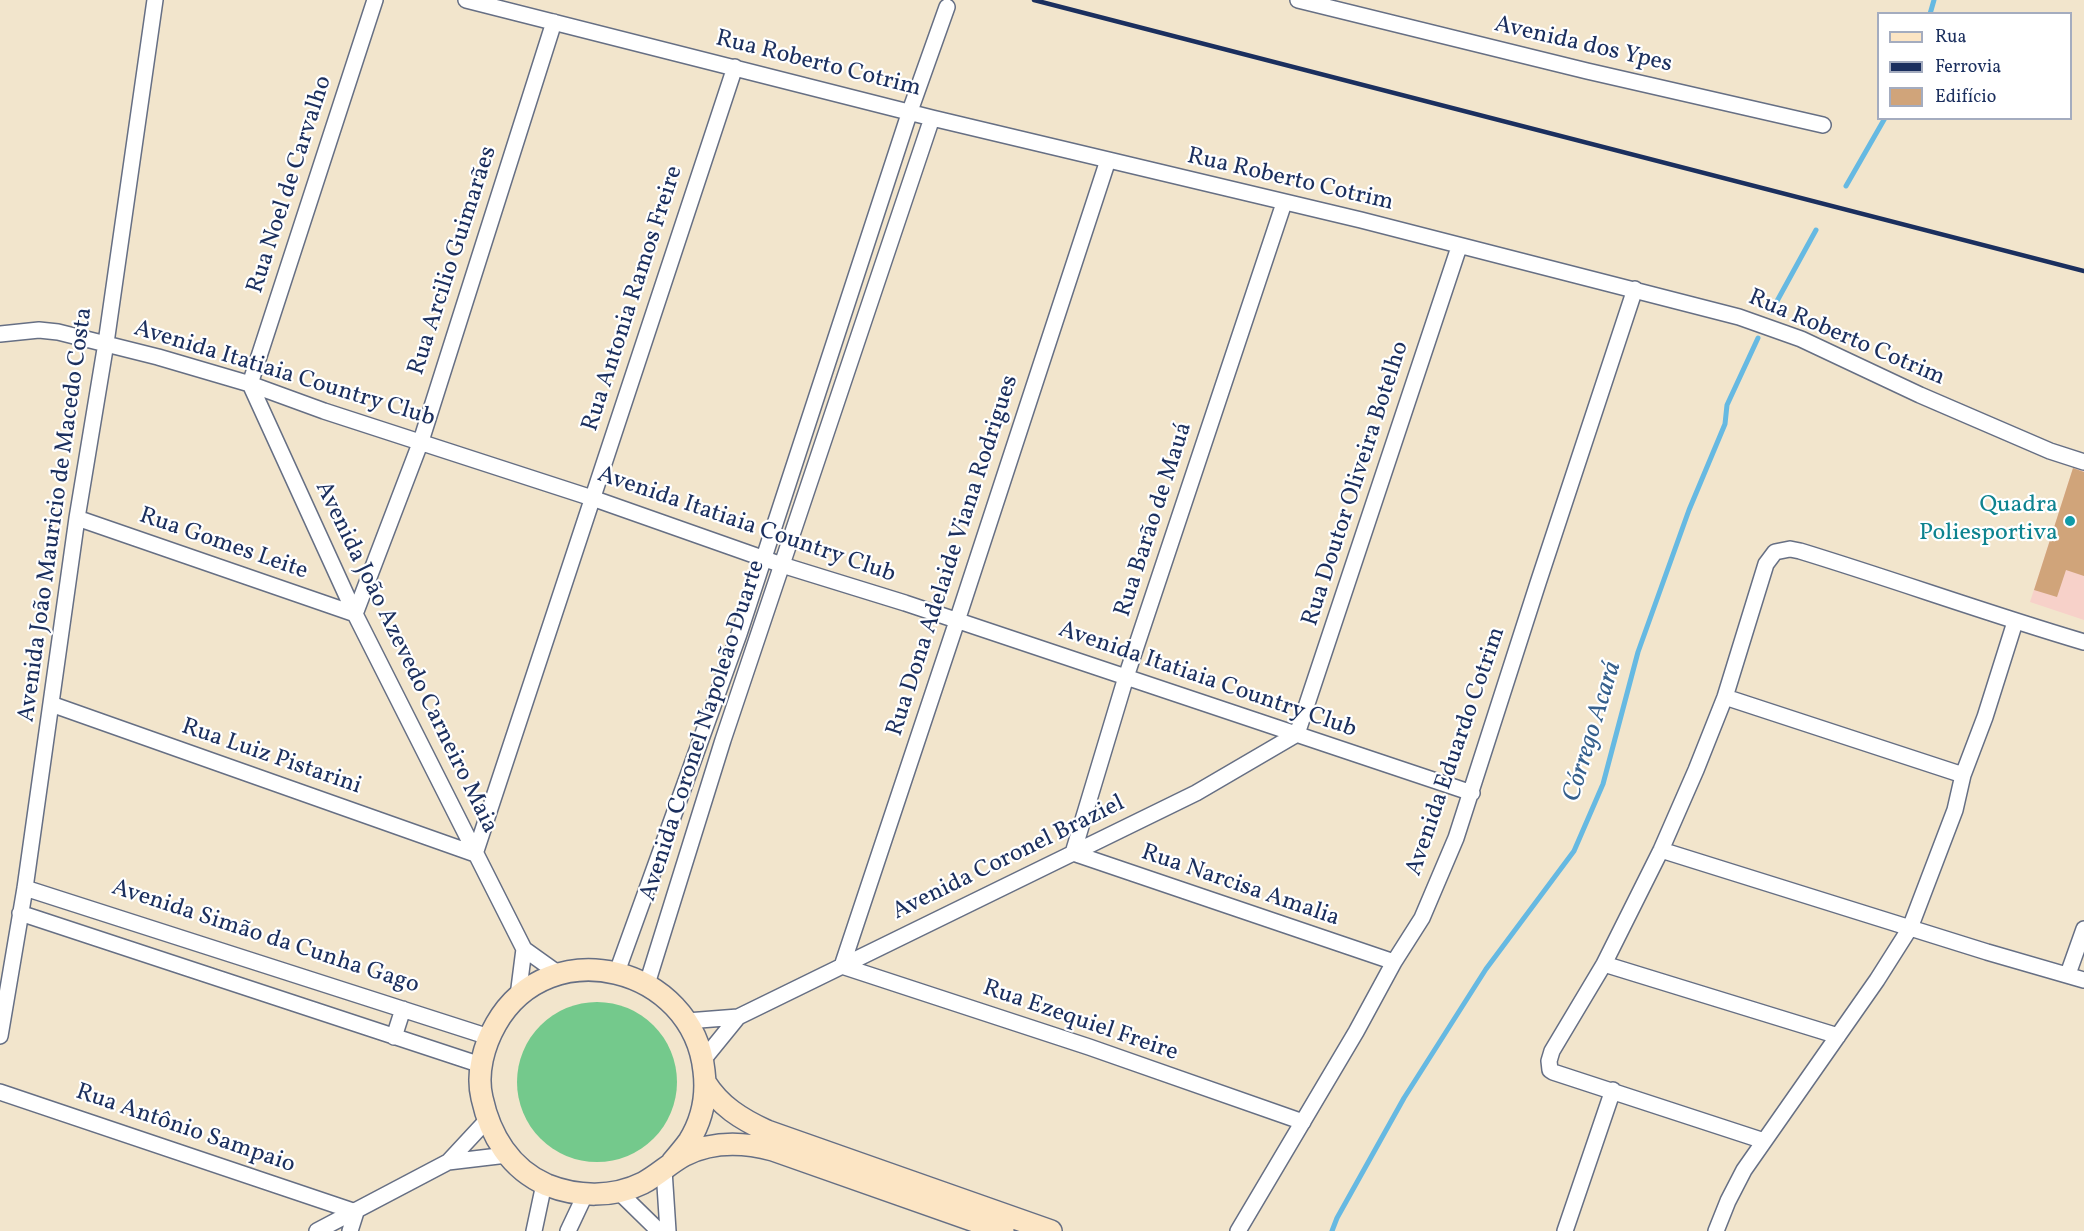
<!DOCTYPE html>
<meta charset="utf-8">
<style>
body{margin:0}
#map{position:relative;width:2084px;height:1231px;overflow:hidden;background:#f2e5cc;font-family:Vollkorn,serif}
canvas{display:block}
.legend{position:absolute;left:1877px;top:12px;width:195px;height:108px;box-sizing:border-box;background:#fff;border:2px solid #a4acbf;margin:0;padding:8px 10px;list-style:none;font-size:18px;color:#1b2f5e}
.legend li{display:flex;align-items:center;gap:12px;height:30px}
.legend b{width:30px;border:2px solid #a4acbf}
</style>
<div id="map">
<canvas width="2084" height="1231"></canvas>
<ul class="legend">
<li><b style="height:8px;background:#fce5c4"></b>Rua</li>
<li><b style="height:8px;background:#1b2f5e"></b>Ferrovia</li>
<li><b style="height:16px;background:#d0a47a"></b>Edifício</li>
</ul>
</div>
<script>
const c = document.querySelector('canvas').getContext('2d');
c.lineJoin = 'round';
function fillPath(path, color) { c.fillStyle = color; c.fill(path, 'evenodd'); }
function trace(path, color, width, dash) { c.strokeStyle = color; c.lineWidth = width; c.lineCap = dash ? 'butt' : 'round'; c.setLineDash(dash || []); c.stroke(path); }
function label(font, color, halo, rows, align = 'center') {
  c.font = font + ' Vollkorn,serif'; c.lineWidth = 4.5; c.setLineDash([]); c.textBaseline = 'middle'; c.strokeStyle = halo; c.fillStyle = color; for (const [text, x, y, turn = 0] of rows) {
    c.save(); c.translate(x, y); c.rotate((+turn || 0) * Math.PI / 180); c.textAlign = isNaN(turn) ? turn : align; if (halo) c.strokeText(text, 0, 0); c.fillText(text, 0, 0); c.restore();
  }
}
fillPath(new Path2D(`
 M2073,468L2084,471V620L2030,602Z`), '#f7d1c9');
fillPath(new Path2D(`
 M517 1082a80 80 0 1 1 160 0a80 80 0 1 1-160 0Z`), '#74c98c');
trace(new Path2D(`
 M1930,14L1934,0
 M1846,186L1885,118
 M1771,312L1816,230
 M1332,1231L1337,1218L1404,1098L1486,969L1574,851L1603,784L1638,652L1689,510L1725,424L1727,405L1758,338`), '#66b9e2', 5);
fillPath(new Path2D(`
 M2073,468L2084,472V576L2066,570L2057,597L2034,590Z`), '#d0a47a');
const street = new Path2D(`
 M375,0L250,384L355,614L524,949L559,974
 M466,0L932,118L1361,220L1739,317L1801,339L1920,395L2050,451L2084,462
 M1298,0L1587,71L1823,125
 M1108,160L957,621L842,966L1089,1047L1303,1122
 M1284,203L1126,677L1073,853L1394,962
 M0,334L39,330L58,332L158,357L250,384L324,411L592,498L782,565L905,603L1472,793
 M77,518L355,614L421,441L554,22
 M1725,697L1963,775
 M51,704L475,854L735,67
 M1661,850L1987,952L2084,980
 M25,888L489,1037
 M20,913L481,1065
 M1604,964L1838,1036
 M617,972L739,634L910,111L947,7
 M2068,974L2084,929
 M647,984L723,740L932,118
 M518,996L524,949
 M687,1021L738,1017L1196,793L1297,734L1459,247
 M0,1036L25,888L77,518L106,343L155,0
 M394,1037L403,1009
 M703,1060L738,1017
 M0,1092L356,1212L350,1231
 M1764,1141L1553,1072L1550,1070L1549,1061L1552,1051L1604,964L1661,850L1696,770L1725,697L1766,564L1775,552L1790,549L1800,551C1895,580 1989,614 2084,642
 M448,1162L507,1155
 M664,1170L668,1231
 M619,1192L659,1231
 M317,1231L448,1162L487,1120
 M534,1231L544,1184
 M568,1231L585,1195
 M1238,1231L1356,1032L1394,962L1422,918L1456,838L1538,583L1635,289
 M1565,1231L1613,1090
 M1716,1231L1728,1201L1744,1170L1877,980L1910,928L1955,810L1963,775L1985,717L2015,622`);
const secondary = new Path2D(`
 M705,1082C720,1106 741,1119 767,1131L1051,1231
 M672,1162C678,1155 684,1148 689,1141C702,1120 707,1095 704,1071C693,967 550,930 496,1024C484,1045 476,1073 482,1098C490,1135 510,1169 547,1185C577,1197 613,1198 643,1183C658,1175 670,1163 685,1155C713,1141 743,1142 773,1150L1003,1231`);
trace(street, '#666f84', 18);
trace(secondary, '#666f84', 24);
trace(street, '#fff', 15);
trace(secondary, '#fce5c4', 21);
trace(new Path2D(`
 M1034,0L2084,271`), '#1b2f5e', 4.5);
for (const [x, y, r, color] of [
 [2070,521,6,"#0f9aa8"]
]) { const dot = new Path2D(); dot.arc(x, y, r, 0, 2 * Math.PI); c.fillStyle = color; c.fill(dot); trace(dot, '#fff', 2); }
label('24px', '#1b2f5e', '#fff', [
 ["Avenida dos Ypes",1583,46,13],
 ["Rua Roberto Cotrim",818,65,14],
 ["Rua Roberto Cotrim",1290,181,13],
 ["Rua Noel de Carvalho",291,185,-72],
 ["Rua Arcilio Guimarães",454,261,-72],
 ["Rua Antonia Ramos Freire",634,299,-72],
 ["Rua Roberto Cotrim",1846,339,23],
 ["Avenida Itatiaia Country Club",284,375,17],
 ["Rua Doutor Oliveira Botelho",1357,484,-72],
 ["Avenida João Mauricio de Macedo Costa",57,515,-82],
 ["Rua Barão de Mauá",1155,520,-72],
 ["Avenida Itatiaia Country Club",746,526,19],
 ["Rua Gomes Leite",223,545,19],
 ["Rua Dona Adelaide Viana Rodrigues",954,556,-72],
 ["Avenida João Azevedo Carneiro Maia",405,658,64],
 ["Avenida Itatiaia Country Club",1207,681,19],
 ["Avenida Coronel Napoleão Duarte",704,731,-72],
 ["Avenida Eduardo Cotrim",1457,752,-71],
 ["Rua Luiz Pistarini",271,758,19],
 ["Avenida Coronel Braziel",1009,859,-26],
 ["Rua Narcisa Amalia",1240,887,19],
 ["Avenida Simão da Cunha Gago",265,938,18],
 ["Rua Ezequiel Freire",1080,1022,19],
 ["Rua Antônio Sampaio",185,1130,19]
]);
label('24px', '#0d838f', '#fff', [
 ["Quadra",2058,507],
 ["Poliesportiva",2058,535]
], 'right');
label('italic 26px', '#355f8c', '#fff', [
 ["Córrego Acará",1594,732,-73]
]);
</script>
